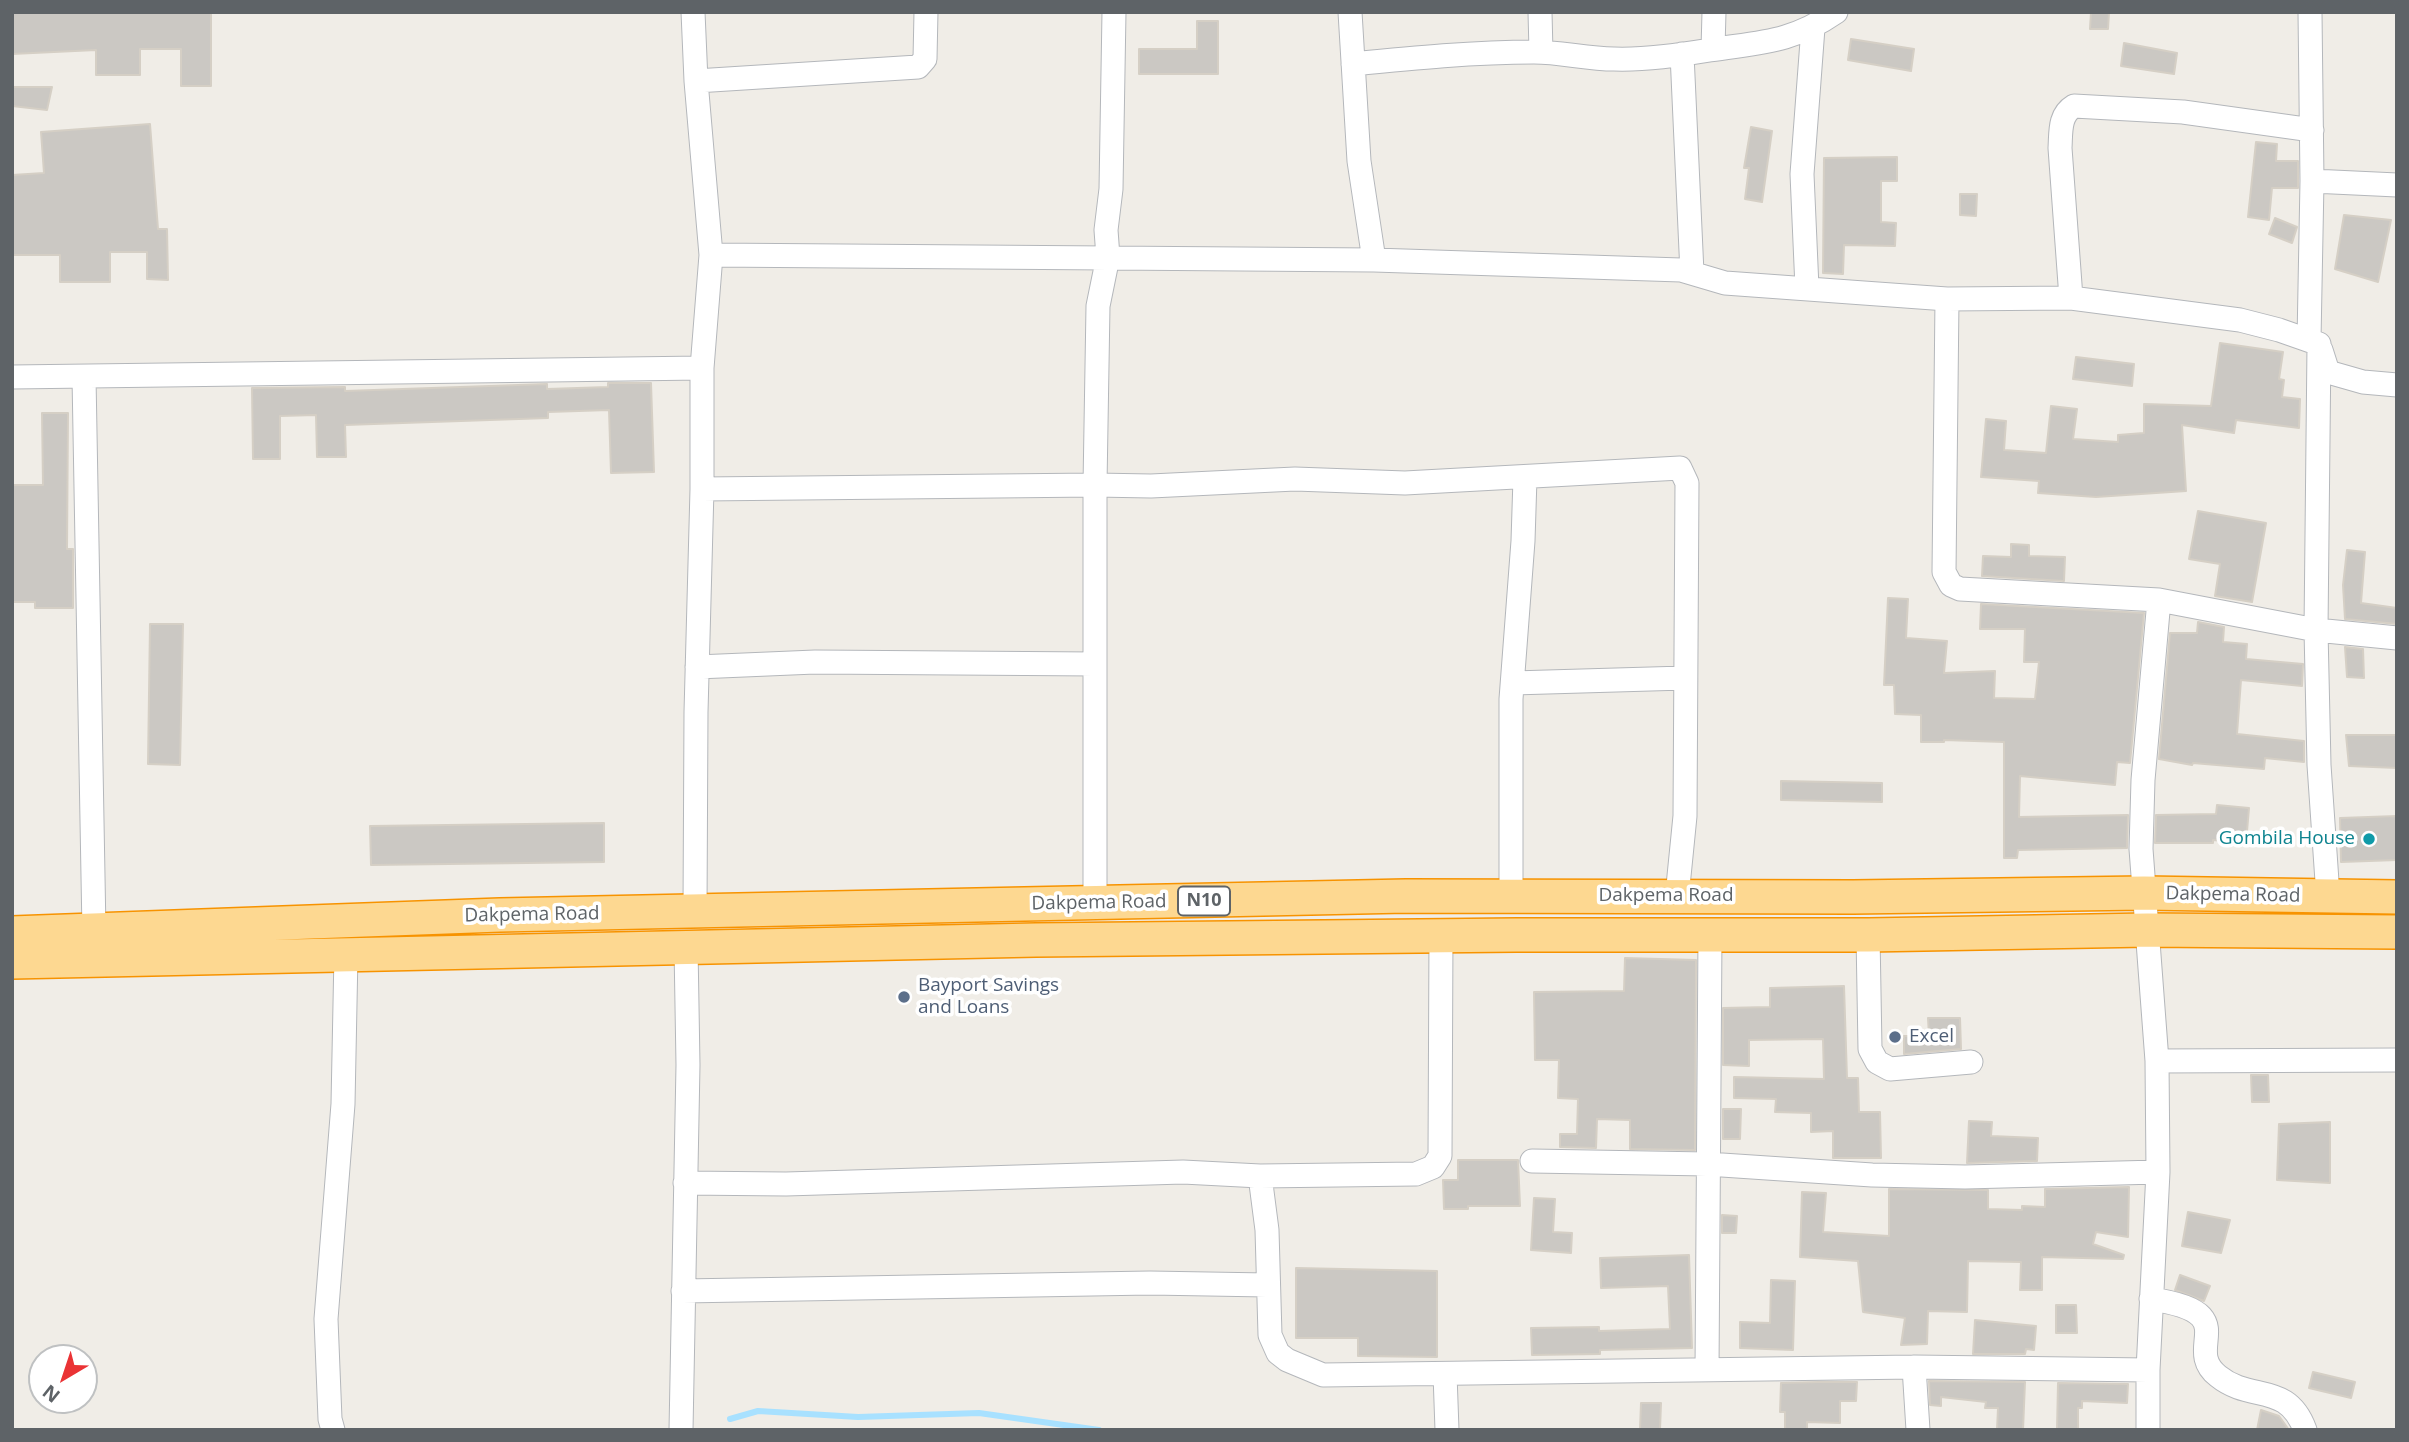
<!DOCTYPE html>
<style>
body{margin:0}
#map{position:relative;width:2409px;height:1442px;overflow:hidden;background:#f0ede7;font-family:"Open Sans",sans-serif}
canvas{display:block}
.frame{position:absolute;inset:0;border:14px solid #5e6367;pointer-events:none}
.north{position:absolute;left:28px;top:1344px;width:70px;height:70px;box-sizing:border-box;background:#fff;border:2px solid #bfc1c2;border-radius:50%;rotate:219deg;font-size:19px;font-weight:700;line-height:28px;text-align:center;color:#5e6367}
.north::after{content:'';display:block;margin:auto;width:24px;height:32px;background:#ea3335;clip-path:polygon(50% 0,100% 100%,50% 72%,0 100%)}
</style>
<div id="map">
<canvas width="2409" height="1442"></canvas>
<div class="frame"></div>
<div class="north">N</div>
</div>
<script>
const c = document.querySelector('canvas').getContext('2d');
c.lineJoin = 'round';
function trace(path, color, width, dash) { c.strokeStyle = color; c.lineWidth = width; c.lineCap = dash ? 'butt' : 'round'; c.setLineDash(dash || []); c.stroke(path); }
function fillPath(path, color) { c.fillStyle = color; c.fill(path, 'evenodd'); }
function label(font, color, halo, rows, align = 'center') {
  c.font = font + ' "Open Sans",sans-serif'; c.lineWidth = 7; c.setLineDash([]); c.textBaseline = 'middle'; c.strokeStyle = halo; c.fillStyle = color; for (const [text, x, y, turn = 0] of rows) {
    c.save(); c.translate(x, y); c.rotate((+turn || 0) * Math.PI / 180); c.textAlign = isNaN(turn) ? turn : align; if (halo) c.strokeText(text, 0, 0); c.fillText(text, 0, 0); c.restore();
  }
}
trace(new Path2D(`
 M730,1419L758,1411L858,1417L979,1413L1099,1430`), '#a8e1ff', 6);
const building = new Path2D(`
 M12,12H211V86H181V49H140V75H96V50L12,54Z
 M2091,12H2109L2108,29H2090Z
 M1197,21H1218V74H1139V49H1197Z
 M1851,39L1914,49L1911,71L1848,60Z
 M2124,43L2177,53L2174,74L2121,66Z
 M12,87H52L47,110L12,106Z
 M150,124L158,229H167L168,280L147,279V252H110V282H60V255H12V175L44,173L41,132Z
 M1751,127L1772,131L1762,202L1745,199L1749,168H1744Z
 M2256,142L2277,144L2276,161H2298V188H2272L2269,220L2248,217Z
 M1897,157V181H1881V222L1896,223L1895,246L1844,245L1843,274L1823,273L1824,158Z
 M1960,194H1977L1976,216L1960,215Z
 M2344,215L2391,220L2378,282L2335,269Z
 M2275,218L2297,227L2292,243L2269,234Z
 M2220,343L2283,352L2279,379L2284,380L2282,397L2300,399L2299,428L2236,420L2234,433L2182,425L2186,491L2096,497L2038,493L2039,481L1981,477L1986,419L2006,421L2004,450L2046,453L2051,406L2077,409L2073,439L2118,442V435L2144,433V404L2211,406Z
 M2076,357L2134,364L2132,386L2073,379Z
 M608,383H651L654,472L611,473L609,410L548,412V418L345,425L346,457H317L316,415L280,416V459H253L252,388L345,387V391L547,384V389L608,387Z
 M42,413H68L67,549H73V608H35V602H12V485H43Z
 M2198,511L2266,523L2252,602L2215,596L2220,564L2189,559Z
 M2011,544L2029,545V556L2065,557L2064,581L1982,576L1983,556L2011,557Z
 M2347,550L2365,552L2361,603L2397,608V624L2345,619L2343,585Z
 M1888,598L1908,599L1906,638L1947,641L1944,673L1995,671L1994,698L2035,699L2039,662H2024L2025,629H1980L1981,604L2144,613L2130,763L2117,762L2115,785L2020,776L2019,817L2128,815L2127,848L2018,850L2017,858H2004V742L1944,740V742H1921V715L1895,714L1894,685H1884Z
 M2198,622L2224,627L2223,642L2247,644L2246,659L2303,664L2302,686L2241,680L2237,734L2304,741V762L2265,758L2264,769L2193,763L2192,765L2159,759L2170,633H2197Z
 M150,624H183L180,765L148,764Z
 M2345,647L2363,649L2364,678L2347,677Z
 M2346,735H2397V768L2349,766Z
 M1781,781L1882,783V802L1781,800Z
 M2217,805L2249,808L2246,843L2213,840V843H2155L2156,815L2216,814Z
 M2397,816V860L2341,862L2340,818Z
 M604,823V862L371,865L370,826Z
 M1625,958L1696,960L1695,1150L1630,1149V1120L1597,1119L1596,1148L1560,1147V1134H1577L1578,1099L1558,1098L1559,1060H1535L1534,992L1624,991Z
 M1844,986L1847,1078H1858L1859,1112H1880L1881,1158H1833V1131L1811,1132V1113L1775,1112L1776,1099L1734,1098V1077L1824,1079L1823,1039L1749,1040V1066L1723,1065V1008L1770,1007V988Z
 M1928,1018H1960L1961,1049L1904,1054V1036H1929Z
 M2251,1075H2268L2269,1102H2252Z
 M1723,1109H1741L1740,1139H1723Z
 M1969,1121L1992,1122L1991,1136L2038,1138L2037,1161L1967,1163Z
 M2330,1122V1183L2277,1180L2279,1124Z
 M1458,1160H1518L1520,1206H1468V1209H1444L1443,1180H1458Z
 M2129,1187L2128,1237L2096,1232L2093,1244L2124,1255L2123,1259L2042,1257V1290H2020L2021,1262L1968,1261L1967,1312L1928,1311L1927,1344L1901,1345L1905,1318L1863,1312L1858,1261L1800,1257L1802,1192L1826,1193L1823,1232L1889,1236V1189L1988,1190V1209L2022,1210V1206L2045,1207V1189Z
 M1534,1198L1555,1199L1553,1232L1572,1233L1571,1253L1531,1250Z
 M2188,1212L2230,1220L2221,1253L2182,1246Z
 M1722,1215L1737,1216L1736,1233H1722Z
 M1689,1255L1692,1348L1600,1350V1354L1532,1355L1531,1328L1599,1327V1331L1670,1329L1668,1286L1601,1288L1600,1258Z
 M1296,1268L1437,1271V1357L1358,1356V1338H1296Z
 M2180,1275L2210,1286L2204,1301L2175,1290Z
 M1771,1280L1795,1281L1793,1350L1740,1348V1322L1770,1323Z
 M2056,1305H2076L2077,1333H2056Z
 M1975,1320L2036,1326L2034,1350L2026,1349L2025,1354H1973Z
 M2313,1372L2355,1382L2351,1398L2309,1388Z
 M1929,1381L2025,1382L2023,1430H1997L1998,1408H1985L1986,1402L1941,1397V1406L1930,1405Z
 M1818,1382H1857L1856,1401H1840V1423L1807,1422V1430H1785V1412H1780L1781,1383Z
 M2058,1383L2128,1384L2127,1403L2082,1401V1408H2078V1430H2057Z
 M1641,1403H1661L1660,1430H1640Z
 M2261,1410L2279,1416L2289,1430H2257Z`);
fillPath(building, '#cbc8c3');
trace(building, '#d5cfc5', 2);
const minor = new Path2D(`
 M693,12L696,81L711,255L702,368V489L696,712L695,911
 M1350,12L1359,161L1374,260
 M1540,12L1541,52
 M2310,12L2312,181L2309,340L2319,344
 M1713,49L1714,12
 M1682,54L1692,273
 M1353,64C1413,58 1474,52 1534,52C1561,52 1587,59 1614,59C1646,60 1679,55 1710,50C1761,42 1791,43 1836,12
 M696,81L918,67L925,59L926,12
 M2312,181L2397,185
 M711,255L1374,260L1681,270L1725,283L1947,299L2071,298L2240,320L2279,330L2319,344
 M1807,288L1802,174L1813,28
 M2071,298L2060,148C2061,132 2059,115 2074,106L2183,112L2312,130
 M1947,299L1944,572L1951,585L1960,589L2159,600L2316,630L2397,638
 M2319,344L2316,630L2319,765L2328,896
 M2321,350L2328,372L2363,382L2397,385
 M12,377L702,368
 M84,377L94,931
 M702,489L1095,485L1151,486L1295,479L1405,483L1680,468L1687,483L1685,816L1677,896
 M697,667L815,662L1095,664
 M1513,683L1685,678
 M1511,895V699L1523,541L1525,478
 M1095,904V485L1098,306L1108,257L1106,230L1111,189L1114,12
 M1868,935L1870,1049L1877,1062L1890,1069L1971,1062
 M2157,1061L2397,1060
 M1532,1161L1707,1164L1872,1175L1965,1177L2158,1172
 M1260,1176L1267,1230L1270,1335L1278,1353L1287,1360L1323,1375L1914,1367L2148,1370
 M685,1183L786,1184L1183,1172L1260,1176L1416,1174L1433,1167L1440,1156L1441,935
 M683,1291L1150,1283L1267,1285
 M2151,1299C2247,1313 2181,1347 2218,1376C2251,1403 2287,1381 2305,1430
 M1914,1367L1918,1430
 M1707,1370L1710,935
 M1445,1374L1447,1430
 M333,1430L330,1419L326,1319L343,1104L346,954
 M681,1430L688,1065L686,947
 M2148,1430V1370L2158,1172L2157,1061L2141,849L2143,780L2159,600`);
const highway = new Path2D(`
 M12,933L500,915L1406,896L1853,897L2144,893L2397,897
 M12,962L1036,940L1516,935H1868L2147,930L2397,932`);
trace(minor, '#b4b7bb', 25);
trace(highway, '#f79300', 36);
trace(minor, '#fff', 23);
trace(highway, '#fdd891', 33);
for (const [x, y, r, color] of [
 [2369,839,7,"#0f9aa8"],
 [904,997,7,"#5c6f8a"],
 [1895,1037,7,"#5c6f8a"]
]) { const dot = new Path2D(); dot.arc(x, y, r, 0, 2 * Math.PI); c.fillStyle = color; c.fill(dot); trace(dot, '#fff', 2.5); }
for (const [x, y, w] of [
 [1204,901,52]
]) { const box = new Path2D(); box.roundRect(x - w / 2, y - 14.5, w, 29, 5); c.fillStyle = '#fff'; c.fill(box); trace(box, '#5e6367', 2); }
label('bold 18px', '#5e6367', null, [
 ["N10",1204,901]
]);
label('19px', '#0d838f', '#fff', [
 ["Gombila House",2355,839]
], 'right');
label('19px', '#5e6367', '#fff', [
 ["Dakpema Road",2233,895,1],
 ["Dakpema Road",1666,896],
 ["Dakpema Road",1099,903,-1],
 ["Dakpema Road",532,915,-1]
]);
label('19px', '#4e5e75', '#fff', [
 ["Bayport Savings",918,986],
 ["and Loans",918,1008],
 ["Excel",1909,1037]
], 'left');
</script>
